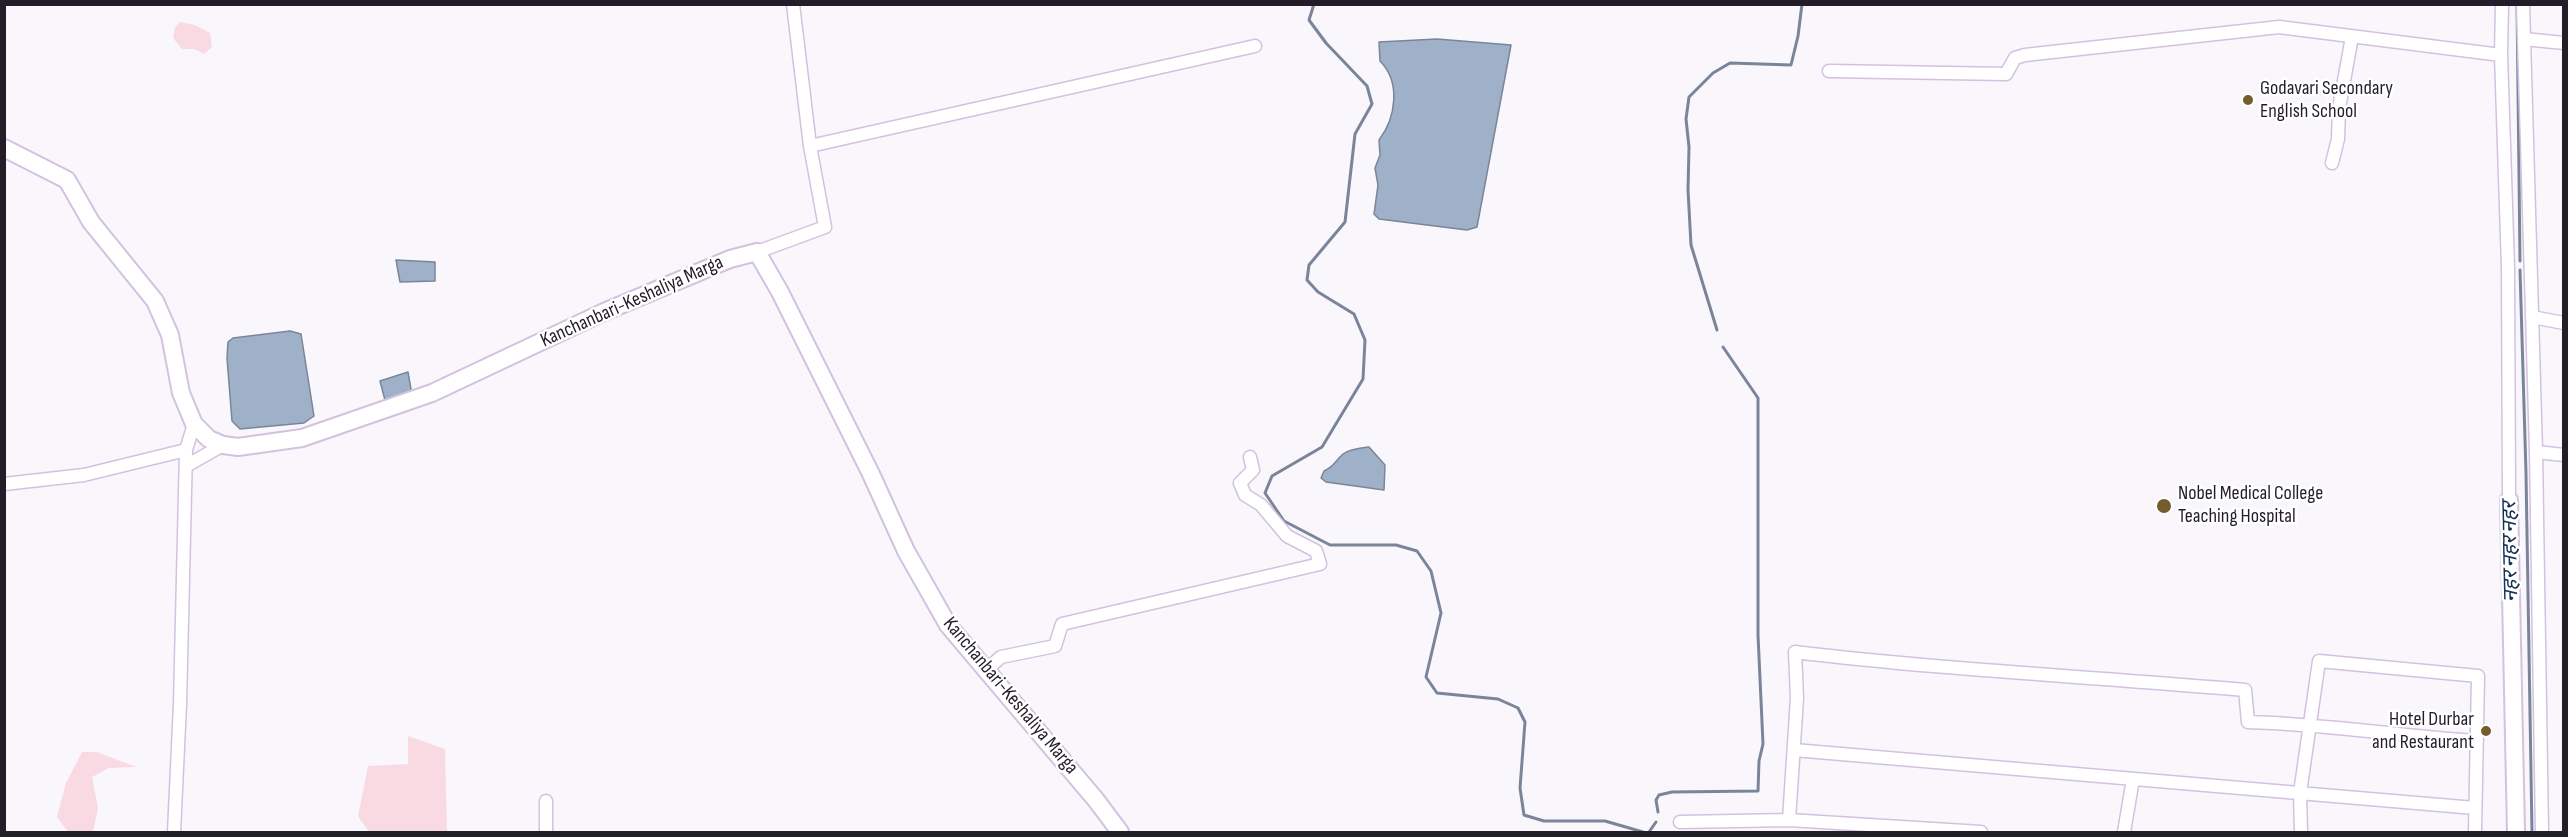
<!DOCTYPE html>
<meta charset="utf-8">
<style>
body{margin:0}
#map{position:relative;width:2568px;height:837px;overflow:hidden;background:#f9f6fc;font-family:"Sofia Sans Condensed",sans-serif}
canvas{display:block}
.frame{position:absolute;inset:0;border:6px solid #231d29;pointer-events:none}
</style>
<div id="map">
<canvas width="2568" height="837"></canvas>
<div class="frame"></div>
</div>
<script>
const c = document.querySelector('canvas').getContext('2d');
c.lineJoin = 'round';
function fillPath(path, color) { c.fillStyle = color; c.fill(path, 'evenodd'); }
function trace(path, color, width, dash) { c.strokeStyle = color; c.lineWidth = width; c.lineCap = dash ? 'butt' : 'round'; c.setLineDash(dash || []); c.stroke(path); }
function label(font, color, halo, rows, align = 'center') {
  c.font = font + ' "Sofia Sans Condensed","Noto Sans Devanagari",sans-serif'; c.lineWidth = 5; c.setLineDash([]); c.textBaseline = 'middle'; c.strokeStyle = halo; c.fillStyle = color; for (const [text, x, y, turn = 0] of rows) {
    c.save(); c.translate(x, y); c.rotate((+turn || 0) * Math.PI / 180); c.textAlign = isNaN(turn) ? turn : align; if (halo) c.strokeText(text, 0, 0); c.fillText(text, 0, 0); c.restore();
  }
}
fillPath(new Path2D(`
 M180,22L195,25L210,33L212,47L204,54L194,49H182L173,38L175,27Z
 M408,736L445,749L447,832H369L358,816L368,766L408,764Z
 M82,752H97L136,767L109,768L92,777L98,808L93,832H68L57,817L66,783Z`), '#fadae2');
const water = new Path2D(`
 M1437,39L1511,45L1477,227L1467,230L1379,219L1374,214L1378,185L1375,168L1380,155L1379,140C1396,118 1401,82 1380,61L1379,42Z
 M396,260L435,262V281L400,282Z
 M290,331L301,334L314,416L304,423L240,429L232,421L227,358L228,342L233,338Z
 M408,372L412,395L386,404L380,381Z
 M1369,447L1385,465L1384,490L1326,482L1321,478L1324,471C1335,466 1335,461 1343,454C1350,449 1360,448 1369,447Z`);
fillPath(water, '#9fb1c9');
trace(water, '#7a8599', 1.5);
trace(new Path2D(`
 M1314,4L1309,20L1326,43L1367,86L1372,104L1355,134L1345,222L1309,265L1307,280L1318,292L1354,314L1365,340L1363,379L1322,447L1272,476L1265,493L1284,521L1330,545H1396L1417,551L1431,571L1441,613L1426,677L1437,693L1498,699L1518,708L1525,722L1520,788L1524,815L1544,821H1605L1643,832
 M2517,4L2520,261
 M2520,270L2526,473L2532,832
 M1717,330L1691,245L1688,190L1689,147L1686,119L1689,97L1713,73L1730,63L1791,65L1798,36L1802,4
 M1658,812L1656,800L1659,795L1672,792L1758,791L1759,761L1763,744L1758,635V398L1723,347
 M1649,832L1656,822`), '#7a8599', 3);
const street = new Path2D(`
 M2502,4L2501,55L2508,267L2509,500
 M2523,4L2536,452L2542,832
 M2524,39L2564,43
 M1829,71L2006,74L2015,58L2025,55L2279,27L2501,55
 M810,146L1255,46
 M2332,163L2338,139L2339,108L2352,37
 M757,252L825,227L810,146L793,4
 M2532,317L2564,323
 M2536,452L2564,455
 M186,466L223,445
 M4,484L84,475L186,450
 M986,670L1001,657L1055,646L1062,624L1320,564L1316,551L1287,536L1261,505L1245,495L1240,483L1253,470L1250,457
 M1794,750L2475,808
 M546,801V832
 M1789,820L1797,698L1795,652C1944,670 2095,677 2245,690L2248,722C2325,724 2400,736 2477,741
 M1680,822L1789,820L1981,832
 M174,832L180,704L186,450L194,424
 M2124,832L2133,779
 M2301,832L2300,793L2319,661L2478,676L2475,832`);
const secondary = new Path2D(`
 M4,148L67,180L91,222L155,301L170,335L181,393L194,424L209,439L223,445L238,447L302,438L432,393L604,312L730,259L757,252L780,292L871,474L906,551L948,625L1096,800L1120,832
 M2509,500L2516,832`);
trace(street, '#d2c2e0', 15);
trace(secondary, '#d2c2e0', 20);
trace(street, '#fff', 12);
trace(secondary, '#fff', 16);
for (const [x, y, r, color] of [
 [2248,100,6,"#745c2d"],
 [2164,506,8,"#745c2d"],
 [2486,731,6,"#745c2d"]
]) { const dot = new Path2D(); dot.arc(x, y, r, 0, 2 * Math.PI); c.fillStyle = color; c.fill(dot); trace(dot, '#fff', 2); }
label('20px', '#231d29', '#fff', [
 ["Godavari Secondary",2260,89],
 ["English School",2260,112],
 ["Nobel Medical College",2178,494],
 ["Teaching Hospital",2178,517],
 ["Hotel Durbar",2474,720,"right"],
 ["and Restaurant",2474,743,"right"]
], 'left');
label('20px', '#231d29', '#fff', [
 ["Kanchanbari-Keshaliya Marga",632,302,-24],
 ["Kanchanbari-Keshaliya Marga",1010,696,50]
]);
label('italic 21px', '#173255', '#fff', [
 ["नहर नहर नहर",2511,552,-91]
]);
</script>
